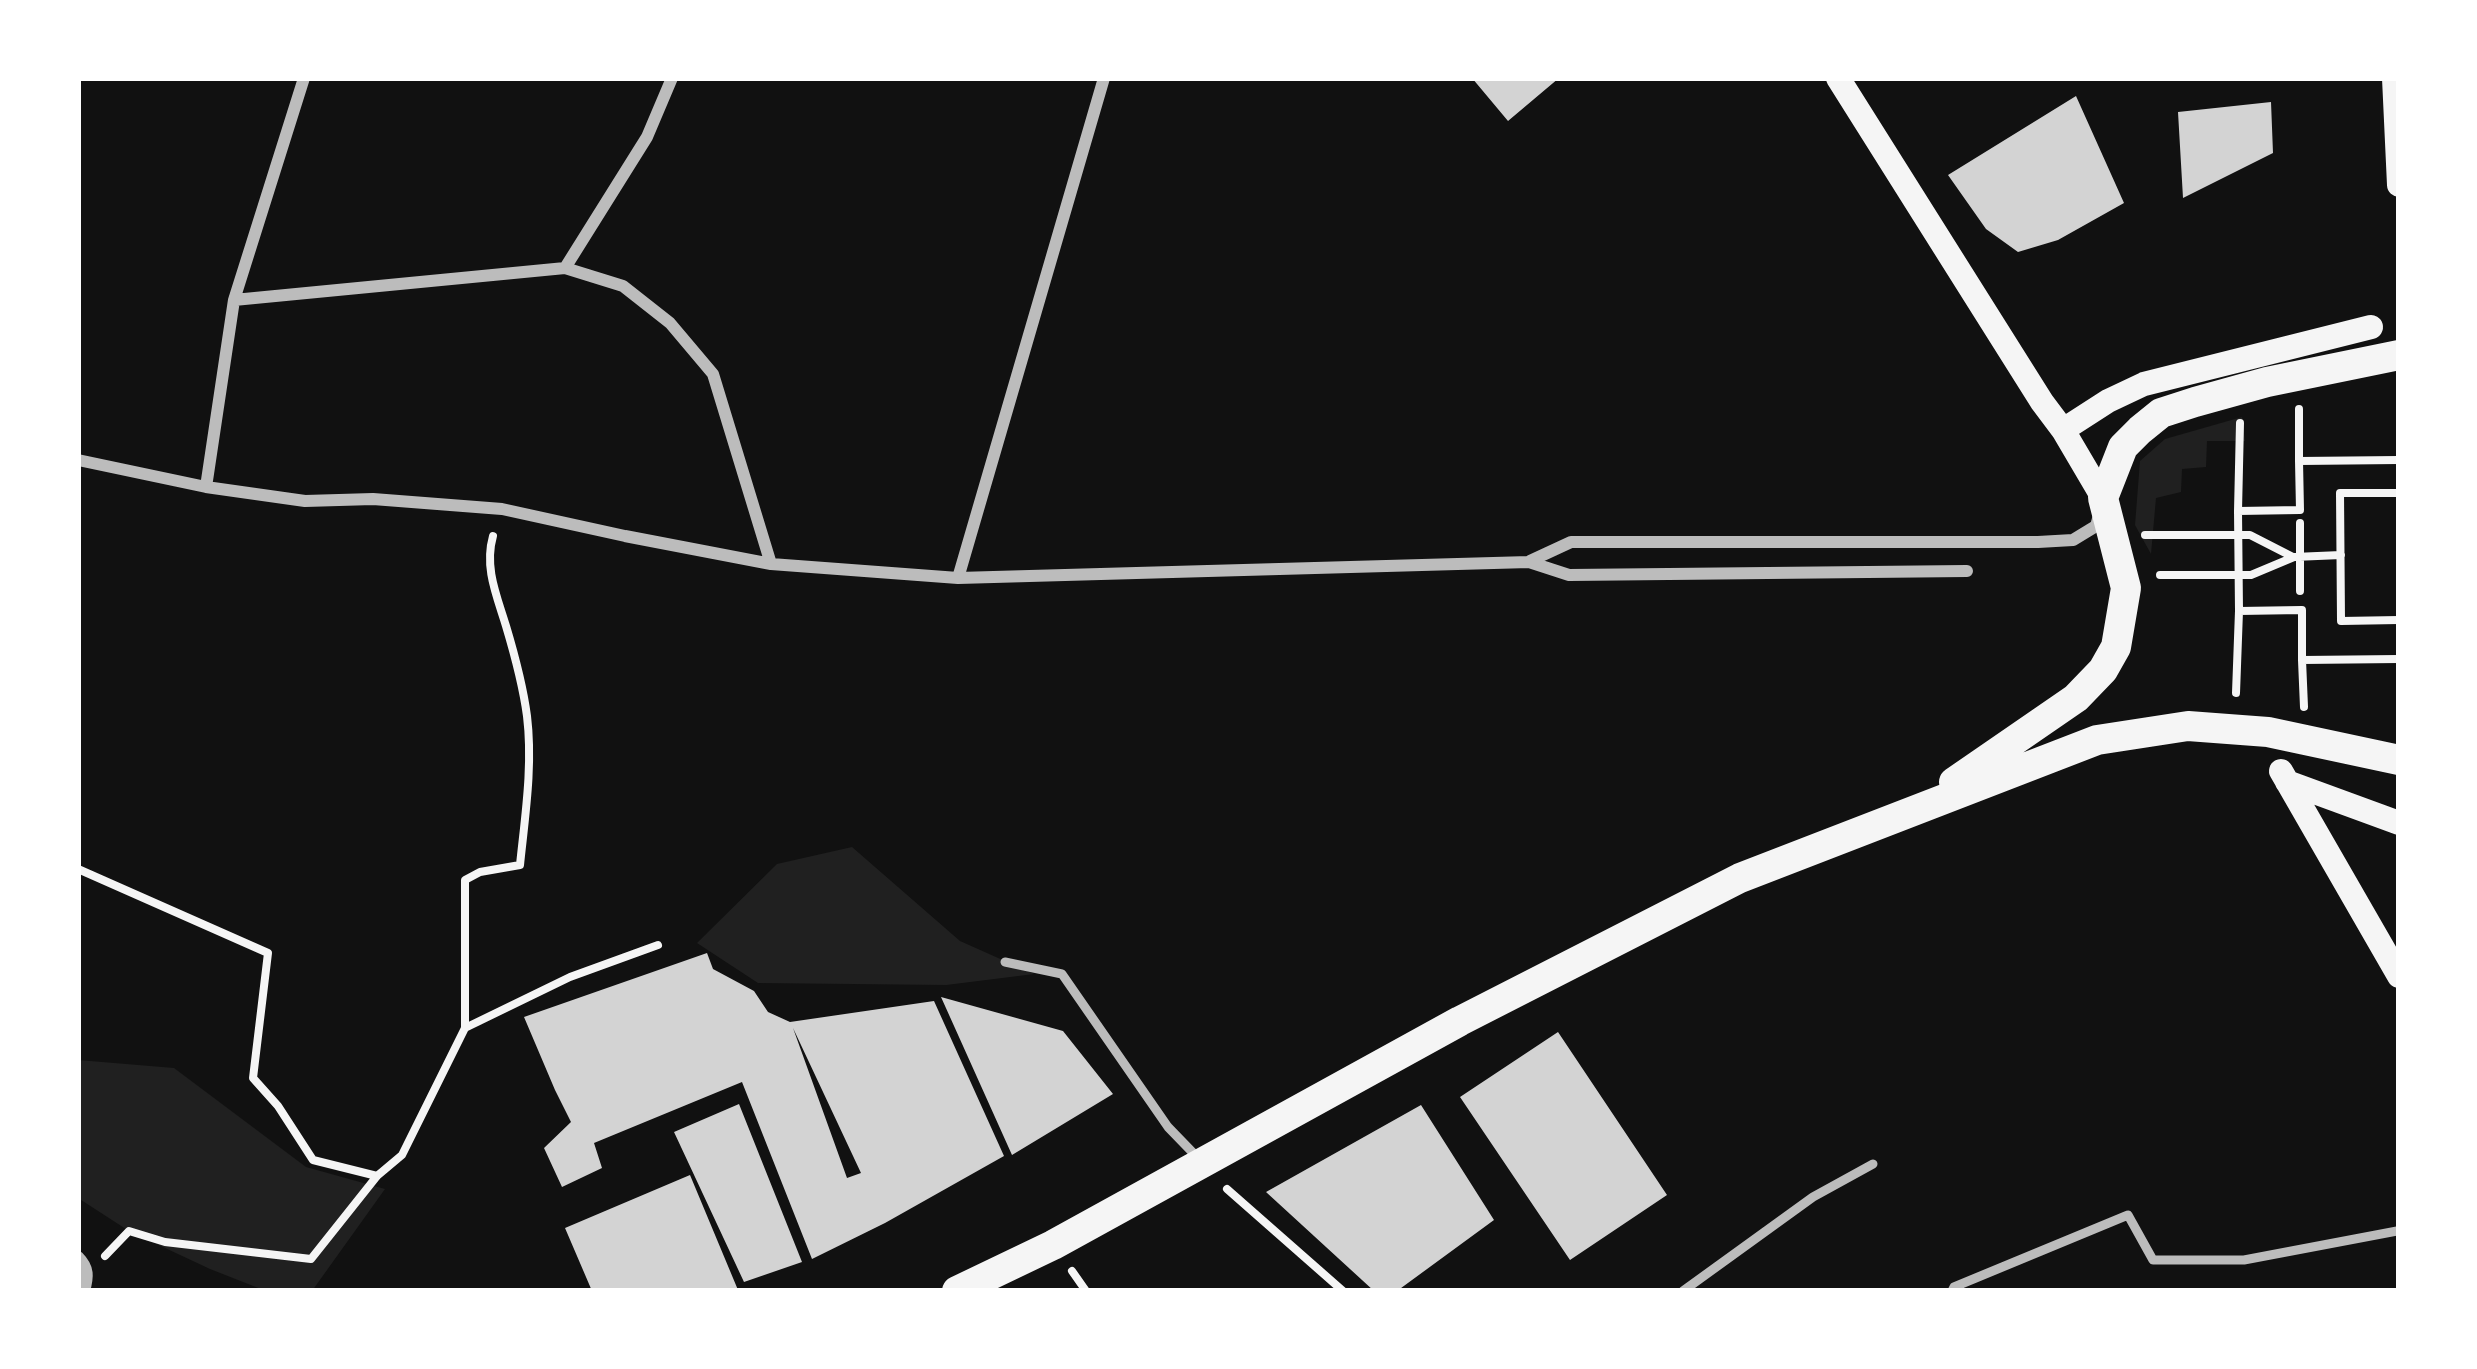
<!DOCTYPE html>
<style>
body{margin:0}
#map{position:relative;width:2477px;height:1369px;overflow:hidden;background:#111;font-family:Overpass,sans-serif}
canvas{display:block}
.frame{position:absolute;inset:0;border:81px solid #fff;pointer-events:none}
</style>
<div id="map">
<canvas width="2477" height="1369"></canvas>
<div class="frame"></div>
</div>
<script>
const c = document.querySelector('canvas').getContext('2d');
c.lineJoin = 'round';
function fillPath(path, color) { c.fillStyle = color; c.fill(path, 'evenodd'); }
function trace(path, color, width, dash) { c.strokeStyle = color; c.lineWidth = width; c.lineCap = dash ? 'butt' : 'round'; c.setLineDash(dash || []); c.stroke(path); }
fillPath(new Path2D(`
 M2242,417L2245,441H2207L2206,467L2182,469L2181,492L2156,498L2151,554L2135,525L2140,461L2165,439Z
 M852,847L960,941L1034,974L946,985L758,983L697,943L777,864Z
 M78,1060L174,1068L306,1167L385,1189L312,1291H266L210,1269L129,1231L78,1198Z`), '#202020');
fillPath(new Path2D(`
 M1472,78H1559L1508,121Z
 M2076,96L2124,203L2058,240L2018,252L1986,229L1948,175Z
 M2271,102L2273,153L2183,198L2178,112Z
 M707,953L713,969L754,991L768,1012L790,1022L934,1001L1004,1156L885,1223L812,1259L742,1082L594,1143L602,1168L562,1187L544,1148L571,1122L555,1090L524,1017ZM793,1028L861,1173L847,1178Z
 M941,997L1063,1031L1113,1094L1012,1155Z
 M1558,1032L1667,1195L1570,1260L1460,1097Z
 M739,1104L802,1262L744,1282L674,1132Z
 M1421,1105L1494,1220L1397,1291H1374L1266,1192Z
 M690,1175L738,1290L592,1291L565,1228Z`), '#d3d3d3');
trace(new Path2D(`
 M2299,409V461
 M2399,460L2299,461L2300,510L2238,511L2239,611L2302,610V660L2399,659
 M2399,493H2340L2341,621L2399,620
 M2238,511L2240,423
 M2300,523V591
 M2145,535H2250L2293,557
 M2160,575H2251L2294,557L2341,555
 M2302,660L2304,707
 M2236,693L2239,611
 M78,869L268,953L253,1078L278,1106L313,1160L377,1176
 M465,1028L570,977L658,945
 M1227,1189L1343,1291
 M105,1256L129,1231L165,1242L311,1259L377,1176L402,1155L465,1028V880L480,872L520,865C525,816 533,766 527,716C523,686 515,656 506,626C497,596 484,568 493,536
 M1072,1271L1086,1291`), '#f5f5f5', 8);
trace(new Path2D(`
 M1005,962L1062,974L1168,1127L1198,1158
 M1683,1291L1813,1197L1873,1164
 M1952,1291L1954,1287L2128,1215L2153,1260H2244L2397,1231`), '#bcbcbc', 9);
trace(new Path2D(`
 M565,268L647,137L672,78
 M234,300L565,268L623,286L670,323L713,374L771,564
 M78,460L206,487L305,501L373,499L502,509L625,536L771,564L958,578L1529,562L1569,575L1967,571
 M206,487L234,300L304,78
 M1530,561L1571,542H2038L2073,540L2096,526L2099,515
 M958,578L1104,78
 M78,1257C89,1268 88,1277 84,1291`), '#bcbcbc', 12);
trace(new Path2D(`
 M1838,78L2042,402L2063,430L2103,498
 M2394,78L2399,185
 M2063,430L2108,401L2144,384L2371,327
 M2281,771L2399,976
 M2287,782L2399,823`), '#f5f5f5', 24);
trace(new Path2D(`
 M1954,782L2076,698L2103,670L2116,647L2126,588L2103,498L2123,447L2140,430L2161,413L2195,402L2267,382L2399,355
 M957,1291L1053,1245L1460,1021L1740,878L2097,740L2188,726L2268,732L2399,760`), '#f5f5f5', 30);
</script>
